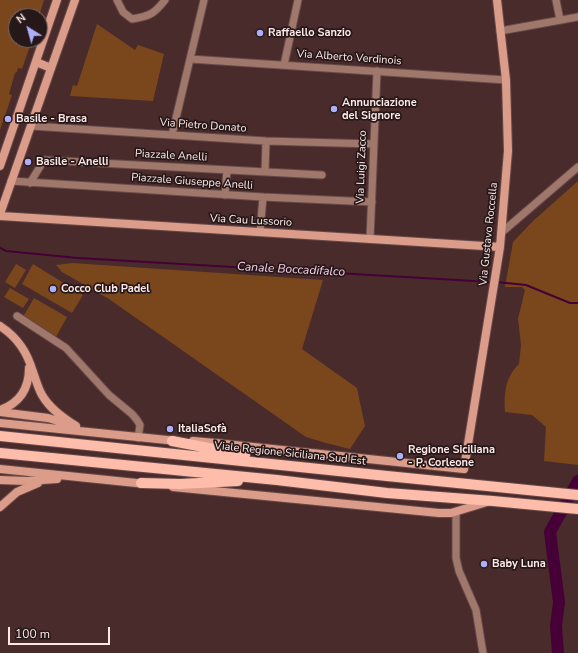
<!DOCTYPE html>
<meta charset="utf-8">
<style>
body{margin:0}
#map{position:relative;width:578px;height:653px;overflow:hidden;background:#4a2b2b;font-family:"Nunito Sans",sans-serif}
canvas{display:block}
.north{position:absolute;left:8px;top:8px;width:40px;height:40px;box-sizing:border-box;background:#261818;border:1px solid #7c6c6b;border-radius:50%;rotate:323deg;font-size:11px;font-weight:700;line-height:16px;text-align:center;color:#fee9e8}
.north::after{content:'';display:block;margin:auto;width:14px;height:18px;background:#adaffb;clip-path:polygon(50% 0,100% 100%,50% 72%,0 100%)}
.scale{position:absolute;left:8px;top:627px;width:102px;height:18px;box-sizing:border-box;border:2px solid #fee9e8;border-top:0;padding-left:5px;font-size:12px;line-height:14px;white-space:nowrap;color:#fee9e8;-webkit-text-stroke:3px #261818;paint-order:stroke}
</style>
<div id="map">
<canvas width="578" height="653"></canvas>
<div class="north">N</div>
<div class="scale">100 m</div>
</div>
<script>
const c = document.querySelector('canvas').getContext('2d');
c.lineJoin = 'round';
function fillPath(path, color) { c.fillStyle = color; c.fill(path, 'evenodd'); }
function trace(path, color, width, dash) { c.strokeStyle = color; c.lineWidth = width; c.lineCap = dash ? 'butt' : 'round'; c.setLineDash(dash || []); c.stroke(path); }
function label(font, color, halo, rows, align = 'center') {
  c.font = font + ' "Nunito Sans",sans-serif'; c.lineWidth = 3.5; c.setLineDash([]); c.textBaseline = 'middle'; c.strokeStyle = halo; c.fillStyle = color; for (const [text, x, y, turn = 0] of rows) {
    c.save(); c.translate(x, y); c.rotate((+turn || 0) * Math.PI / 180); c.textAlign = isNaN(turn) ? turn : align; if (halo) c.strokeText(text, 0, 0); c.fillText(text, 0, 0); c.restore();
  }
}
fillPath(new Path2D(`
 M0,0H44L39,16H16V40H32L22,69L18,68L17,72L15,73L9,94L12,95L0,130Z
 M97,24L135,50L138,45L164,54L153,101L70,96L73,85L77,86Z
 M578,181V465L544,461L546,427L532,415L505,412C504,394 505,377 519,364L521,345L518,319L525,290L522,287H505L513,242L533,221Z
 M72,263L323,280L302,349L357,388L365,426L350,449L326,443L306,437L109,299L62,272L56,265Z
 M16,264L26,270L15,288L5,282Z
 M33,264L83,295L72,313L22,284Z
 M10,288L29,299L23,308L4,297Z
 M34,298L67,317L56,337L23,317Z`), '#7a461c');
trace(new Path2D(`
 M0,248L6,251L78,258L491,282
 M496,282L526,285L570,303H578`), '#460037', 2);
trace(new Path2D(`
 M558,653L556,626L559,602L550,532L578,481`), '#460037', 12);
const street = new Path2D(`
 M117,0L123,12L132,19C150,16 154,14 165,0
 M556,0L560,20
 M500,31L578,17
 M190,59L506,80
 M284,65L298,0
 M31,126L266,141L374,144
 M172,135L204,0
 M265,172L266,141
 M11,181L263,197L372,202
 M30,183L44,160L322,175
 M225,195L227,170
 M260,232L263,197
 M501,233L578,167
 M370,239L377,71
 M17,316L66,348L109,395L132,414L137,420L140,425L138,438
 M456,512V558L459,571L476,610L483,653`);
const secondary = new Path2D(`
 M36,62L51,68
 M0,166L57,0
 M0,214L75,0
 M0,216L500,247
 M0,326C18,338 27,352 33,372C36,380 38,388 42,395C50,409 63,418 76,426
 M0,410C20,403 29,389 29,368
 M0,412L48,418L68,424
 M0,423L177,441
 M193,441L215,443L464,469L500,247L508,151L506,80L497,0
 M0,469L146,484
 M0,480L27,481L57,479
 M173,487L439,513H451L487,502
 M0,507L17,492L38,483`);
const primary = new Path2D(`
 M0,436L387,476L578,495
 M172,441L245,455
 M0,453L277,480L387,493L493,501L578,509
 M141,483L180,484L238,481`);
trace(street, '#674949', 9);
trace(secondary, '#674949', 10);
trace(primary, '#674949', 12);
trace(street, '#9f776b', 7);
trace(secondary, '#db9c89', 8);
trace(primary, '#febdaa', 10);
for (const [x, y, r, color] of [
 [260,33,4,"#adaffb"],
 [334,109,4,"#adaffb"],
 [8,119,4,"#adaffb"],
 [28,162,4,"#adaffb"],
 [53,289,4,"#adaffb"],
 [170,429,4,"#adaffb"],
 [400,456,4,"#adaffb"],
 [484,564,4,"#adaffb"]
]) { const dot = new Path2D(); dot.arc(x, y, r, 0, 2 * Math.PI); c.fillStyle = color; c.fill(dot); trace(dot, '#261818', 1.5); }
label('bold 11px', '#fee9e8', '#261818', [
 ["Raffaello Sanzio",268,33],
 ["Annunciazione",342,103],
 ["del Signore",342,116],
 ["Basile - Brasa",16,119],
 ["Basile - Anelli",36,162],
 ["Cocco Club Padel",61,289],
 ["ItaliaSofà",178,429],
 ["Regione Siciliana",408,450],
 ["- P. Corleone",408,463],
 ["Baby Luna",492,564]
], 'left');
label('11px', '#fee9e8', '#261818', [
 ["Via Alberto Verdinois",349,58,4],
 ["Via Pietro Donato",203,126,4],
 ["Piazzale Anelli",171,156,3],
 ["Via Luigi Zacco",362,167,-88],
 ["Piazzale Giuseppe Anelli",192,182,4],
 ["Via Cau Lussorio",251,221,3],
 ["Via Gustavo Roccella",489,234,-84],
 ["Viale Regione Siciliana Sud Est",290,454,6]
]);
label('italic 12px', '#facfea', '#261818', [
 ["Canale Boccadifalco",291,270,3]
]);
</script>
